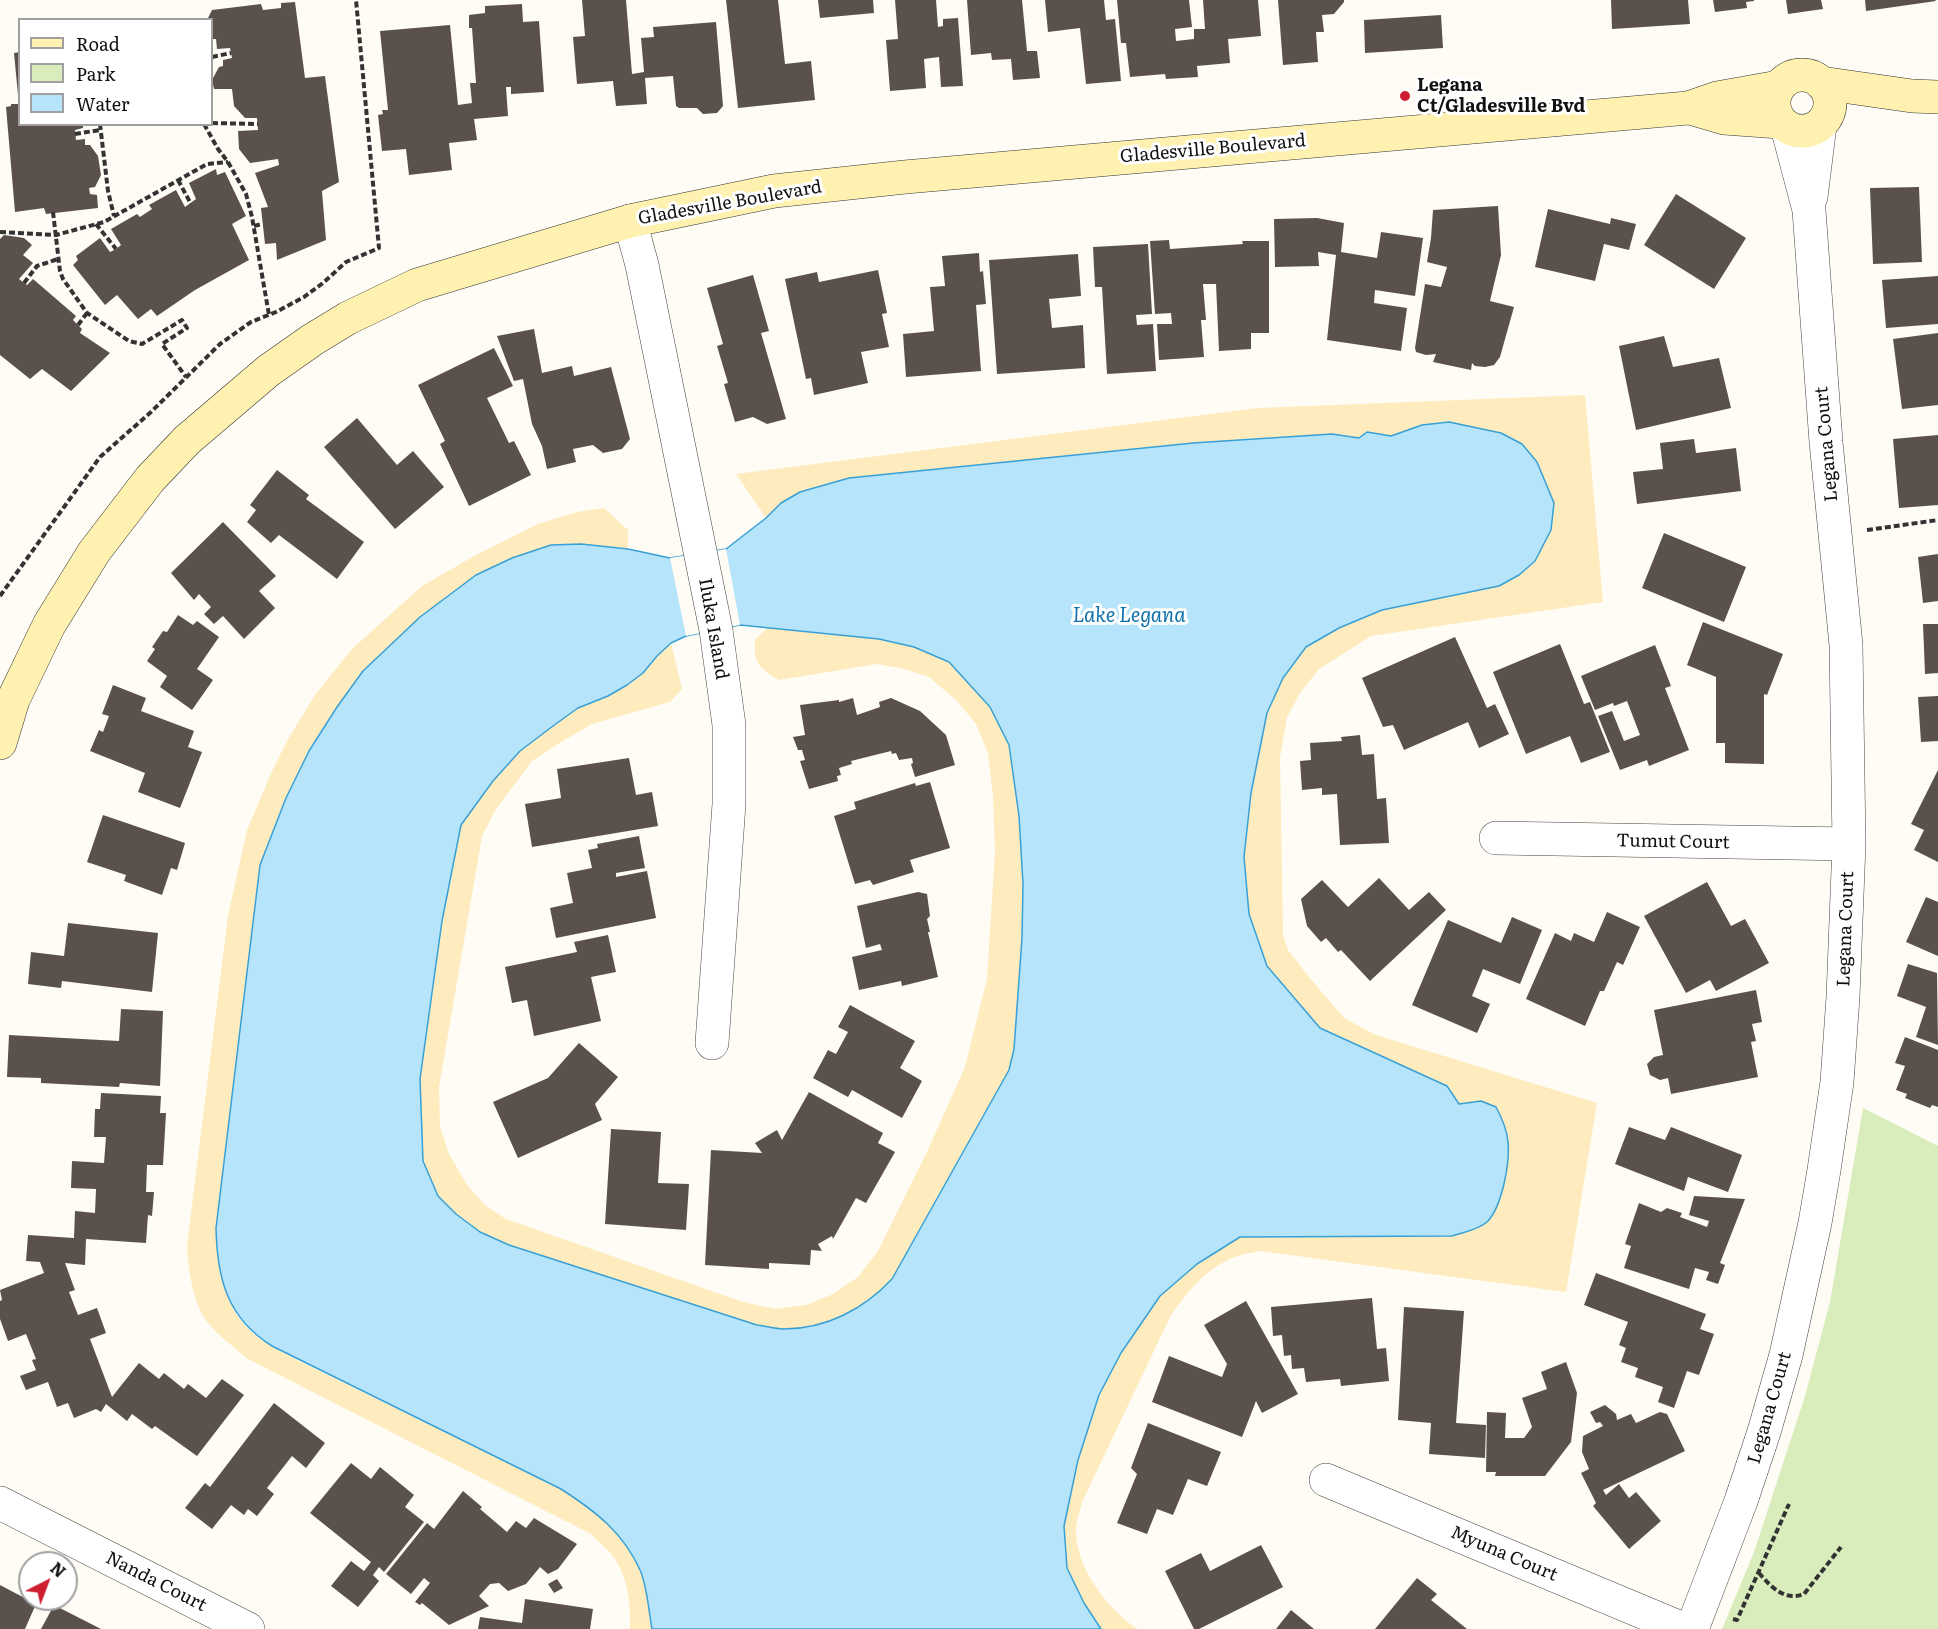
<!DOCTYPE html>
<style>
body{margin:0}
#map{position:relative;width:1938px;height:1629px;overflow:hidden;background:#fffcf5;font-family:Literata,serif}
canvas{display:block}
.legend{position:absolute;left:18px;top:18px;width:195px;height:108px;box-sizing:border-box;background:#fff;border:2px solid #a0a0a0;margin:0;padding:8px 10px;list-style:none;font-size:18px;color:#111}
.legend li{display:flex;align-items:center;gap:12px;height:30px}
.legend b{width:30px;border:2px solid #a0a0a0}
.north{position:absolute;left:18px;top:1551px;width:60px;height:60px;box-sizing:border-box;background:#fff;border:2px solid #a0a0a0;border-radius:50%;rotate:42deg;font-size:16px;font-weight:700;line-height:24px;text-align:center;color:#111}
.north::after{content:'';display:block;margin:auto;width:21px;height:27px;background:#cc1e30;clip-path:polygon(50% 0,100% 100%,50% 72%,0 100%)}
</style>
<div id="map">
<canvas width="1938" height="1629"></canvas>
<ul class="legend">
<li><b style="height:8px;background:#fff2b0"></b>Road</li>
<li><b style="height:16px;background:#d8edbb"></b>Park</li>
<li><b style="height:16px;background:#b6e4fa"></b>Water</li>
</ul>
<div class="north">N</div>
</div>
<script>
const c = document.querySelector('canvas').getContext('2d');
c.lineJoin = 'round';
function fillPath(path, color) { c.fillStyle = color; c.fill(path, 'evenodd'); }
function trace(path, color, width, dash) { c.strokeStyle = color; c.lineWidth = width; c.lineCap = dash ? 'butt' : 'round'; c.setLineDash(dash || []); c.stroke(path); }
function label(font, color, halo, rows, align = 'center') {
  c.font = font + ' Literata,serif'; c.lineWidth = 6; c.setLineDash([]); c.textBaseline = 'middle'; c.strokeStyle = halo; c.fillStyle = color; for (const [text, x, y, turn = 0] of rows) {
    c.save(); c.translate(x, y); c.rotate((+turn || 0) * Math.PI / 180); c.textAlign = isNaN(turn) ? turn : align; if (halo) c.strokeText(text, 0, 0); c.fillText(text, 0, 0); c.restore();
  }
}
fillPath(new Path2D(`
 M1863,1108L1938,1146V1629H1722L1754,1552L1805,1396L1830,1302Z`), '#d8edbb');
fillPath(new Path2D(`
 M1585,395L1603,602L1371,636L1319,669L1300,693L1287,717L1280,757L1283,935L1288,950L1309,977L1344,1018L1376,1035L1597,1103L1566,1292L1260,1251C1251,1253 1241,1254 1232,1258C1206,1269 1187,1292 1171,1315L1082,1502C1080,1511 1076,1522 1076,1531C1076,1568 1107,1608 1137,1629H1101L1084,1603L1067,1568L1064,1526L1078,1460L1099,1395L1121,1353L1160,1296L1197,1264L1240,1237L1452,1236L1475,1229L1494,1213L1504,1180L1508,1153V1140L1501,1116L1475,1101L1459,1104L1453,1094L1320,1028L1267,966L1249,914L1244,857L1251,793L1267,713L1283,679L1306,647L1339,628L1382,610L1499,586L1519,575L1535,561L1551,530L1554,503L1537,462L1422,425L1391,436L1367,432L1359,438L1332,434L1193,443L849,478C812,488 795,491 766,518L736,474L1258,408Z
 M604,508L628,530V549L581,544L551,545L512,558L476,575L363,671L337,707L309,751L286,798L260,865L216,1228C217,1269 224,1313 260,1339C272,1347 285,1353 297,1360L561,1489C596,1511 623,1532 640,1570C647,1585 649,1613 652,1629H630C631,1605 628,1579 615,1559C609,1550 599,1542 591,1534L248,1359C235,1348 220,1337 209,1324C192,1303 189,1271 187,1246L228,916L247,830L273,769L287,741L315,695L352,649L422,586L476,555L538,524L577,512Z
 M767,628L879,639L914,647L949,662L990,707L1009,745L1019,816L1023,884L1022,938L1014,1049L1009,1070L892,1279C864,1309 826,1329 784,1329C775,1329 766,1326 757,1325L509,1245L480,1232L456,1214L438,1196L423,1161L420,1079L442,921L461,825L493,781L520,751L578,708L608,696L627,685L671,643L682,689L670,702L592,724L558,744L532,761L496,809L482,836L439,1087L440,1126L449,1154L467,1185L486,1206L506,1219L743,1302L775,1309L806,1305L831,1295L858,1277L878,1251L927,1152L965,1067L987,979L995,852L993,796L988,753L976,724L957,701L929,677L904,669L877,664L779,680C760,668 753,664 755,640Z`), '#feecbe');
const water = new Path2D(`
 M1449,422L1501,433L1522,444L1537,462L1554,503L1551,530L1535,561L1519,575L1499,586L1382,610L1339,628L1306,647L1283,678L1267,713L1251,793L1244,857L1249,914L1267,966L1320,1028L1447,1086L1459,1104L1481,1101L1496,1107C1502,1118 1507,1130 1508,1142C1510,1163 1502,1207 1487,1222C1478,1230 1464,1232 1452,1236L1240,1237L1197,1264L1160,1296L1121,1353L1099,1395L1078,1460L1064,1526L1067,1568L1084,1603L1101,1629H652C649,1613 647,1585 640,1570C623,1532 595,1511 561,1489L272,1346C227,1318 217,1278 216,1228L260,865L286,798L309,751L337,707L363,671L420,617L476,575L512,558L551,545L581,544L628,549L670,558L726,549L766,518L781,503L800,492L849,478L1193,443L1332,434L1359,438L1367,432L1391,436L1422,425ZM740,625L879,639L914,647L949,662L990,707L1009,745L1019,816L1023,884L1022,938L1014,1049L1009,1070L892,1279C864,1309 826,1329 784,1329C775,1329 766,1326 757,1325L509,1245L480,1232L456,1214L438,1196L423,1161L420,1079L442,921L461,825L493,781L520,751L553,726L578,708L608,696L627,685L643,673L657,656L671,643L686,636Z`);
fillPath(water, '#b6e4fa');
trace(water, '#38a0d6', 1.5);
fillPath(new Path2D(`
 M726,549L740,625L686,636L670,558Z`), '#fffcf5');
fillPath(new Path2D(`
 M582,0H626L632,74L644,72L641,38L654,37L653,27L716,22L723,106L717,113L703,114L697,108H679L676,106L673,76L645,78L647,104L616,106L613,81L577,84L573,37L585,36Z
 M726,0H778L785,64L811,61L815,100L738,108Z
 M818,0H873L874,13L820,18Z
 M895,0H936L938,27L943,26V19L958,18L963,86L941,87L939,57L924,59L926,88L890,91L886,40L898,39Z
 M967,0H1022L1027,51H1037L1040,78L1013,80L1011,59L992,60L991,53L971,55Z
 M1045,0H1104L1106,20L1115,19L1121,81L1086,84L1080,28L1048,32Z
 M1117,0H1189L1192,27L1175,29L1176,41L1194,39V29H1205L1203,0H1258L1261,36L1228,39L1230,63L1197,66L1198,77L1166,79L1165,74L1130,77L1126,43H1121Z
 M1278,0H1344V2L1334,14L1322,15L1324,32H1316L1318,62L1283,65Z
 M1611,0H1688L1690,24L1612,29Z
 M1713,0H1754V1L1746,2L1747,8L1715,12Z
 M1786,0H1821L1823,9L1788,14Z
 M1865,0H1935L1936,1L1866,11Z
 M295,2L305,78L325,76L339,182L322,191L326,240L277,260L276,243L265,244L261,208L268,207L255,173L279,165L278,159L250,163L239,149L238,131L258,130L257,118H245L234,106L232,89H214L212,80L219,67L223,66V60L232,58L230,48L217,49L216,39H212V20H207L212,10L261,4L263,10L281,8V3Z
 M522,4L523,22L539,21L544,92L511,94V87H506L508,116L474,119L477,140L449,143L452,170L409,175L406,149L382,151L378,115L383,114L382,110H388L380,31L450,25L458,105L472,103L470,83H476L472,28H469V15L485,13V6Z
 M1441,15L1443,48L1365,53L1364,20Z
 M20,52V94L18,95L14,53Z
 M11,104H20V124H83V128L75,130L76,140L85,139V145H90L98,156L101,175L95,187L89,188L90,194L97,195L98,208L46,214L44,208L15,212L6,107L11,106Z
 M216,169L217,175L225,172L246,216L232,224L249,260L195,290L157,316L151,309L138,319L117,295L105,305L73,265L78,260L76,256L100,238L110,252L116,249L121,245L111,229L137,214L140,217L152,209L149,205L176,190L185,207L196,199L189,183Z
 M1919,187L1922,262L1873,264L1870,188Z
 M1676,194L1746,238L1714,289L1644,245Z
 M1498,206L1501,255L1490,301L1514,307L1500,357L1494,365L1485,367L1475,366L1472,363L1471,370L1433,362L1436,354L1426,355L1416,352L1415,348L1425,284L1441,287L1447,267L1427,262L1431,238L1433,210Z
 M1548,209L1610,224L1611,218L1636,224L1629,250L1604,244L1595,281L1535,267Z
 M1317,218L1344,223L1341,252L1377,258L1381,232L1423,238L1415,296L1375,290L1374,303L1407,308L1401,351L1327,340L1336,255L1318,252L1319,266L1275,267L1274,219Z
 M4,235L24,238L32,245L23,255L33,263L19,279L27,285L33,279L76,316L73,320L82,329L80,333L110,353L71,391L42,369L30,379L0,355V239Z
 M1169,240L1170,249L1243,244L1242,241H1269V333H1251V349L1219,351L1216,284H1203L1206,320H1201L1204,357L1159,360L1157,324H1172L1171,313L1155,314L1150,241Z
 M1148,244L1152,314L1136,315L1137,325L1153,324L1156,371L1107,374L1102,287H1095L1093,247Z
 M979,253L980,272L983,271L986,304L976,305L981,371L906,377L903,334L934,331L930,287L945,286L942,256Z
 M1078,254L1081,296L1049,299L1052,328L1083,325L1085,368L997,374L989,260Z
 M878,270L887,313L882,314L889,347L861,352L868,383L814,395L811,378L806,379L785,279L817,272L819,282Z
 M753,275L769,331L761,333L786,419L767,424L753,417L735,422L724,384L728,383L717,346L723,344L707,288Z
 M1938,276V324L1886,328L1882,280Z
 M534,329L542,373L572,366L574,376L611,367L630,439L622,449L603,453L593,445L573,449L576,462L547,469L542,446L532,424L523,379L514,381L497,336Z
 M1938,333V405L1902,409L1893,339Z
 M1664,336L1673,367L1719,358L1731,408L1636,430L1619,346Z
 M494,348L513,386L487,398L509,443L514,441L531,475L469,506L440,444L445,441L418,385Z
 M357,418L397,465L413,451L444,487L395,529L324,447Z
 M1938,435V505L1899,508L1893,439Z
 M1694,439L1696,453L1736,448L1741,491L1637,504L1633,472L1663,469L1660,443Z
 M277,470L309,495L306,499L364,542L337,579L279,535L271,543L247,522L256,510L250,505Z
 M223,522L276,576L259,591L275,608L244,639L223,616L214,624L204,614L211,607L199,594L194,600L171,573Z
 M1664,533L1746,567L1724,622L1642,588Z
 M1938,554V601L1923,603L1918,557Z
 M178,615L193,625L197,621L219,637L197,669L213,680L192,710L160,687L167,676L147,661L155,649L152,647L163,631L167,632Z
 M1703,622L1783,654L1767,695L1764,694V764L1725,763V743H1716V677L1687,665Z
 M1923,624H1938V673L1925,674Z
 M1455,637L1487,708L1495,704L1509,734L1479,748L1468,722L1404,750L1393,725L1383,727L1362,678Z
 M1560,644L1584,704L1590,702L1610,752L1581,763L1570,736L1526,754L1493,672Z
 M1655,645L1671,686L1665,688L1689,750L1649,766L1647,760L1620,770L1598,716L1612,711L1624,741L1640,735L1627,701L1614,706L1613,703L1595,710L1581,676Z
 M113,685L146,698L141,711L194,731L188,747L202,752L180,808L138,792L145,773L90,751L99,730L103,732L109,716L102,714Z
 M1938,696V741L1921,742L1918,697Z
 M853,698L857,715L880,707L879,702L891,698L920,711L946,735L955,765L915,777L911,764L913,763L912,758L899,760L896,753L892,754L891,751L851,761L852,764L839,768L841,775L837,776L838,781L809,789L800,761L805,760L802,750H798L793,737L805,735L800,705L839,700V702Z
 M1360,735L1362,755L1374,754L1377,799L1386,798L1389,843L1340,845L1337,794L1322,795V788L1302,790L1300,761L1311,760L1310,743L1342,741L1341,737Z
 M629,758L636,795L652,792L658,826L532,847L525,804L561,798L557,769Z
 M1938,770V862L1914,850L1924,830L1911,824Z
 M930,782L950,848L910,860L914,872L873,885L870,880L855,884L834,816L856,809L854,802L915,783L916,786Z
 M103,815L185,843L177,870L171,868L162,895L124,881L126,875L87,862Z
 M639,836L645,868L616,873V877L647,871L656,918L556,938L550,908L573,903L567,873L592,868L588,850L598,848L597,844Z
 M1379,878L1409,910L1429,892L1446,910L1370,981L1341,950L1338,952L1326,938L1321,942L1307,926L1301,899L1322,880L1348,907Z
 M1707,882L1731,926L1745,919L1769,963L1716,991L1710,980L1686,993L1644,916Z
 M918,892L927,894L930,916L927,919L930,932H928L938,977L902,986L901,981L859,990L852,957L882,950L880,944L866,948L857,906Z
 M1926,897L1938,902V956L1906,942Z
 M1607,912L1640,927L1623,965L1617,962L1604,991H1600L1585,1026L1526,999L1555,933L1571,941L1574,933L1594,942Z
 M1512,917L1542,930L1520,984L1483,969L1472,996L1490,1004L1477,1033L1412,1005L1448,920L1501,943Z
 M68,923L158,933L152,992L62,981L61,988L28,984L31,952L64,956Z
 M608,935L616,972L591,977L601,1021L534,1036L527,1000L512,1003L505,967L577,952L574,942Z
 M1908,964L1937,973L1938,1045L1916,1037L1926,1007L1897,996Z
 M1756,990L1762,1022L1752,1024L1756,1041L1751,1042L1758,1077L1671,1094L1668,1078L1660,1080L1650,1075L1647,1064L1654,1057L1663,1055L1654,1010Z
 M850,1005L915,1041L900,1068L922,1081L902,1118L852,1090L848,1097L813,1078L828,1050L836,1054L848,1032L838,1027Z
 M121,1009L163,1011L160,1086L120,1083L119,1087L41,1083V1078L7,1077L9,1035L119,1041Z
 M1905,1037L1938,1050V1107L1932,1105L1930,1108L1905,1098L1907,1094L1896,1090L1905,1066L1895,1063Z
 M579,1043L618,1077L595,1104L602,1120L518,1158L493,1102L548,1078Z
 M809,1092L883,1133L878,1143L895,1152L866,1203L856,1198L833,1239L832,1236L818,1244L822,1251L811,1250L810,1265L769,1263V1269L705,1265L711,1150L762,1153L755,1143L777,1130L782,1140Z
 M101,1093L161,1096L160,1113H166L163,1165H147L146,1192H154L152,1216L148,1215L146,1243L86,1239L85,1265L65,1263L75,1290L69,1292L78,1315L97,1308L106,1333L90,1339L112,1397L139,1363L159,1379L164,1373L184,1389L188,1384L206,1398L222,1379L244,1395L197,1456L155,1426L152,1429L132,1414L127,1421L106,1404L101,1412L96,1409L74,1418L68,1403L57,1407L48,1382L26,1390L20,1376L36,1370L32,1360L36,1359L26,1334L8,1341L0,1319V1301L2,1300L0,1290L44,1273L40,1262L26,1261L28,1235L74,1238L75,1211L95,1213L96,1189L71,1188L72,1161L104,1163L106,1137H94L95,1109H100Z
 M1629,1127L1665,1140L1671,1127L1742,1155L1728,1192L1688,1177L1684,1191L1615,1164Z
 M611,1129L661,1132L658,1183L689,1184L686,1230L605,1224Z
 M1694,1196L1745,1199L1720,1263L1725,1265L1718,1284L1706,1280L1709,1272L1695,1268L1689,1289L1624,1268L1631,1246L1625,1244L1639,1203L1661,1212L1667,1208L1682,1213L1680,1217L1707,1227L1709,1221L1689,1215Z
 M1596,1273L1706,1314L1700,1329L1714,1334L1699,1375L1687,1371L1674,1408L1658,1402L1663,1387L1635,1377L1638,1368L1621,1362L1626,1348L1619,1345L1628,1322L1584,1305Z
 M1372,1298L1377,1349L1386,1348L1389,1381L1341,1386L1340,1379L1306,1382L1304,1368L1292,1369L1291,1355L1284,1356L1282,1335L1273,1336L1271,1307Z
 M1246,1301L1298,1394L1262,1413L1256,1401L1242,1437L1152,1402L1169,1356L1222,1377L1227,1364L1204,1325Z
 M1404,1307L1464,1311L1456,1423L1486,1425L1485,1458L1429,1454L1431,1423L1398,1420Z
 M1566,1362L1577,1393L1571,1442L1545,1476H1495L1496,1472H1486L1487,1412L1506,1413L1505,1438H1524L1532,1427L1522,1398L1547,1389L1541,1372Z
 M274,1403L325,1443L306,1468L292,1456L267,1488L274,1494L257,1516L248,1509L244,1515L231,1505L212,1529L185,1508L205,1483L210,1487Z
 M1605,1405L1616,1414L1617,1420L1631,1414L1636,1423L1660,1412L1667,1414L1685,1451L1603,1490L1606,1495L1619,1484L1629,1498L1636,1492L1661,1521L1629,1549L1593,1506L1596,1503L1581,1473L1589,1469L1582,1452L1583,1436L1603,1426L1600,1422L1596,1423L1590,1412Z
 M1148,1423L1221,1452L1207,1486L1188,1479L1173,1515L1157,1509L1147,1534L1117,1523L1137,1474L1131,1468Z
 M351,1463L371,1479L380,1467L414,1495L405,1507L424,1522L384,1572L379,1567L373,1575L379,1581L358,1607L331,1586L351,1561L364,1571L371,1562L310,1513Z
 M463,1491L482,1507L480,1509L507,1532L516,1521L526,1528L534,1518L577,1544L558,1569L548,1574L540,1567L526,1584L508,1591L499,1583L490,1584L479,1596L489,1606L449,1625L422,1603L420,1605L415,1602L430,1583L424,1578L411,1594L386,1574L427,1523L434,1529Z
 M1261,1545L1283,1587L1199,1629H1194L1165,1571L1201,1553L1210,1571Z
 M1417,1578L1437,1594L1431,1600L1467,1629H1375Z
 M557,1579L563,1588L554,1593L548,1584Z
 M0,1585L36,1604L25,1629H0Z
 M525,1599L593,1609L590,1629H478L480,1617L522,1623Z
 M54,1605L101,1629H41Z
 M1291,1610L1314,1629H1276Z`), '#5b514c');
const minor = new Path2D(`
 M1811,197L1820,125
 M630,221L642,265L716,630L729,725V804L712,1043
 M1496,838L1849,844
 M1326,1480L1683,1629
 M0,1503L248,1629
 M1692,1629L1741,1501L1764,1432L1786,1355L1815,1223L1824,1170L1837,1082L1843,997L1849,844L1846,645L1826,442L1809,210L1787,127`);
const secondary = new Path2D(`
 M1774 103a28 28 0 1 1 56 0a28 28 0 1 1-56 0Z
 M1821,83L1912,96L1938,97
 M1690,108L1724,118L1780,122
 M0,743L13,700L49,625L94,552L150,479L187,440L268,371L312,340L348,318L417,285L630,221L774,191L905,177L1688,108L1717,98L1779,87`);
trace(minor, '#444', 34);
trace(secondary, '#333', 34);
trace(new Path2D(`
 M212,57L231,53
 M212,123L258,124
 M100,124L108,191L114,216
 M204,124L218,149L228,162L246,194L252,217L269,315
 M75,134L100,130
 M178,180L191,204
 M53,212L60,271L63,279L87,313L129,341L142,344L182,320L187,328L162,344L186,377
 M96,224L116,249
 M254,226L262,224
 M0,232L56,235L104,222L207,164L228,162
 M24,283L37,266L58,259
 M78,325L87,313
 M1867,530L1938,520
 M0,596L100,457L151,412L220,344L251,322L276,312L304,297L323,283L346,262L379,248L356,0
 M1759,1573C1770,1586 1785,1602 1804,1594L1841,1547
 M1733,1619L1737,1620L1789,1504`), '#333', 4, [6, 3]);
trace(minor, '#fff', 33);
trace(secondary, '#fff2b0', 33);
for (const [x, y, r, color] of [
 [1405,96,6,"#cc1e30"]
]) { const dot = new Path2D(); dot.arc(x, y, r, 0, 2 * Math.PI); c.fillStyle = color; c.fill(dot); trace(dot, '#fff', 2); }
label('bold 18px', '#111', '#fff', [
 ["Legana",1417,86],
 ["Ct/Gladesville Bvd",1417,107]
], 'left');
label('18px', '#111', '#fff', [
 ["Gladesville Boulevard",1213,149,-5],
 ["Gladesville Boulevard",730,203,-10],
 ["Legana Court",1827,444,-95],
 ["Iluka Island",713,629,80],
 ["Tumut Court",1673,842,1],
 ["Legana Court",1846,929,-88],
 ["Legana Court",1770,1408,-74],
 ["Myuna Court",1504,1554,23],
 ["Nanda Court",156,1582,27]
]);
label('italic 20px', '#1071ad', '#fff', [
 ["Lake Legana",1129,616]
]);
</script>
